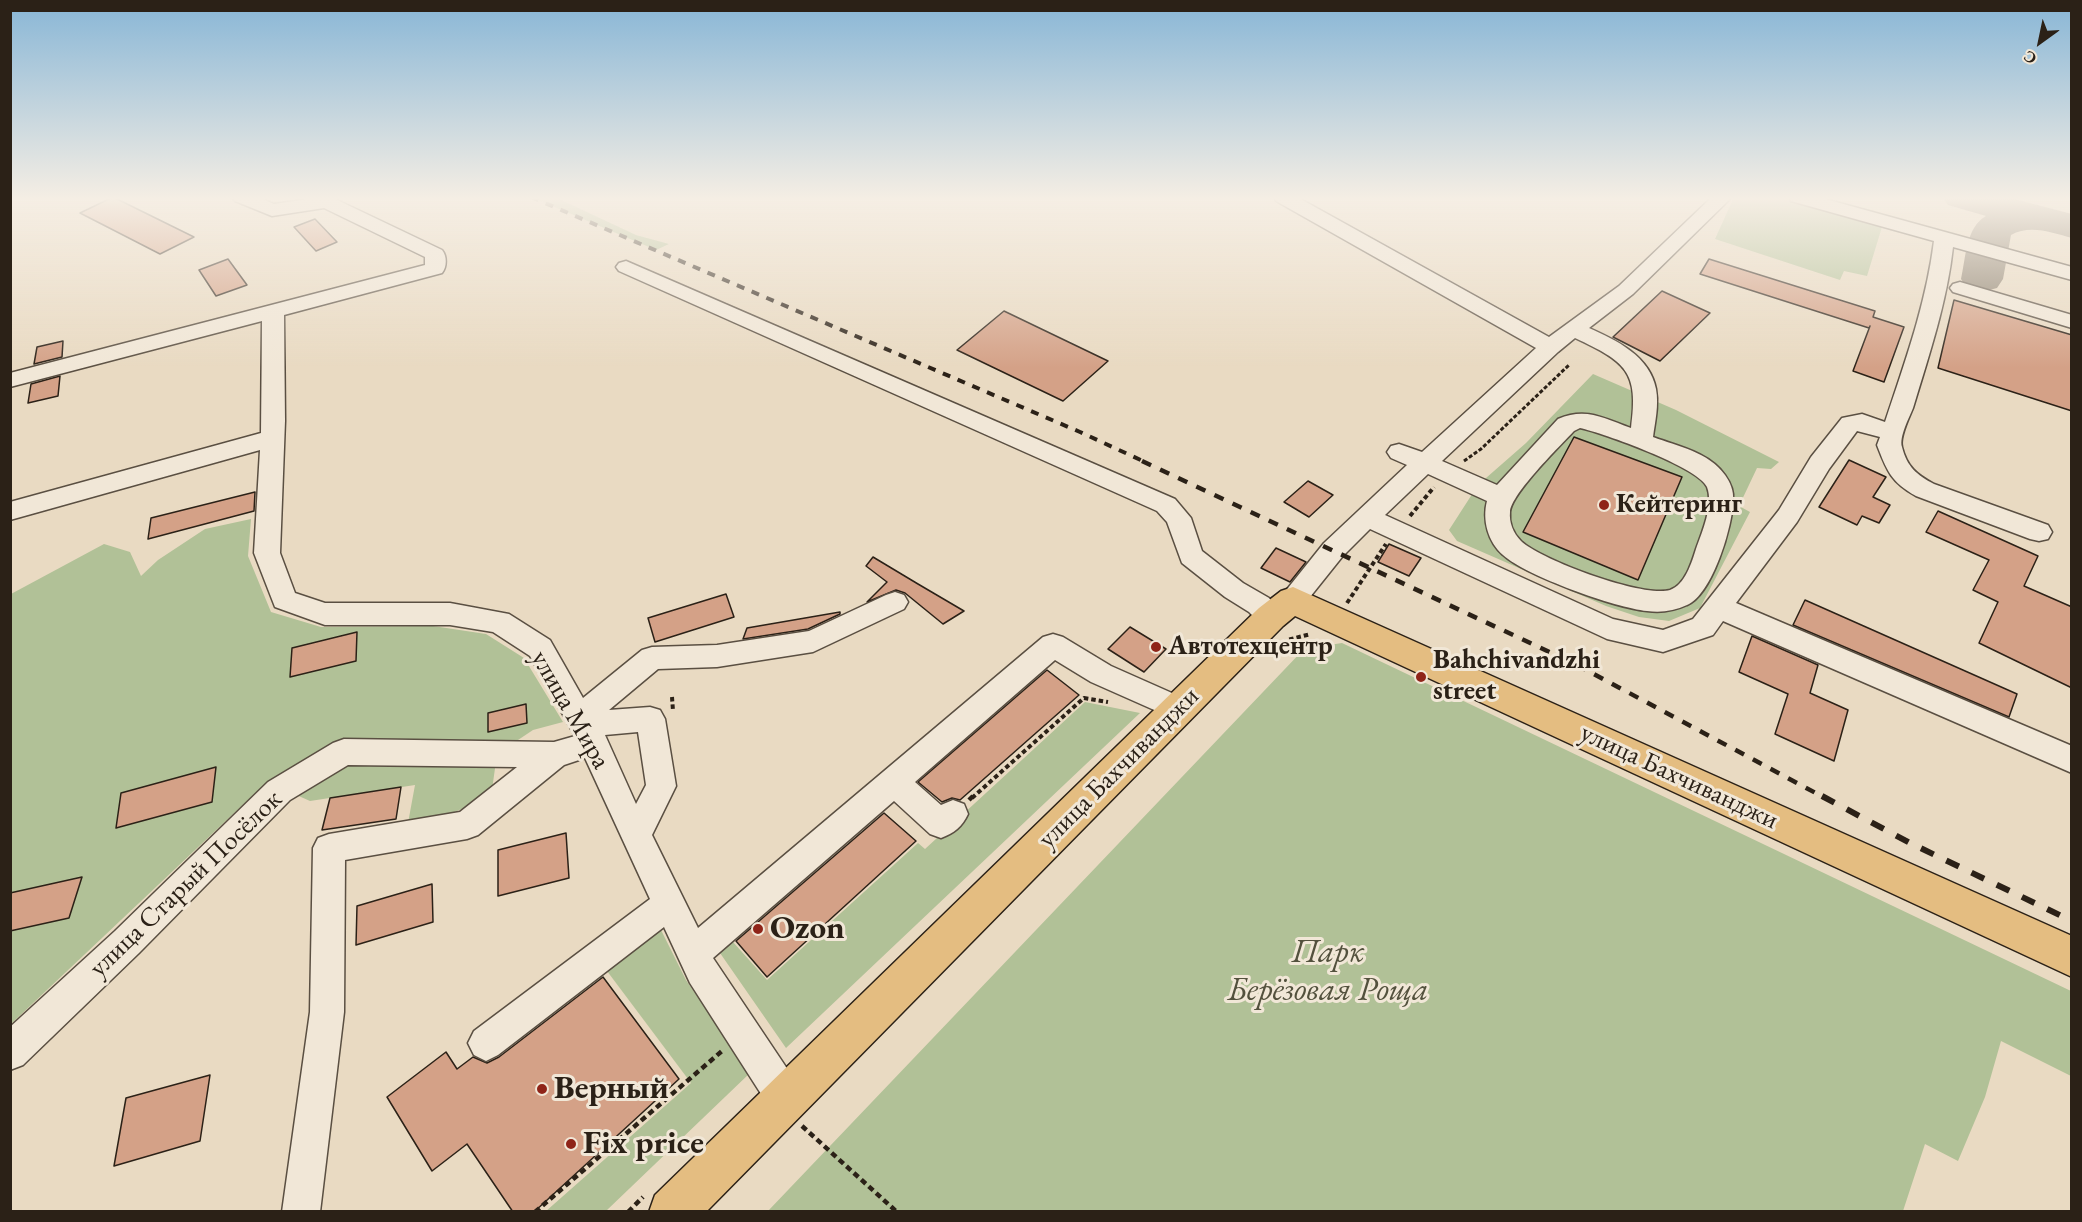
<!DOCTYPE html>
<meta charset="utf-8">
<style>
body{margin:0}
#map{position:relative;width:2082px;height:1222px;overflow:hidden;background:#e9dac2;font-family:"EB Garamond",serif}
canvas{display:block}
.frame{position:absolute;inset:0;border:12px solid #2b2117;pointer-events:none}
.north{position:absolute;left:2010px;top:12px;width:60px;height:60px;-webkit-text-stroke:4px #f1e7d7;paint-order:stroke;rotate:213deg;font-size:16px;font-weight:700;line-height:24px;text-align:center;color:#2b2117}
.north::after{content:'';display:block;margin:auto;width:21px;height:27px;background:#2b2117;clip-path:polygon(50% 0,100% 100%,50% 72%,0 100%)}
</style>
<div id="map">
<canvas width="2082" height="1222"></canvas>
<div class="frame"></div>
<div class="north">С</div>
</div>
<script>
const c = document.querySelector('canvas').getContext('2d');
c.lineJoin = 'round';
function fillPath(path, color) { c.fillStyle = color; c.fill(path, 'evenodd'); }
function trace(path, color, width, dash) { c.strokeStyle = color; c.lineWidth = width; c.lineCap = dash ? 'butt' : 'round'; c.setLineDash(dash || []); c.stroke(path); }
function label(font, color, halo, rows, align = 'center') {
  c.font = font + ' "EB Garamond",serif'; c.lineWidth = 6; c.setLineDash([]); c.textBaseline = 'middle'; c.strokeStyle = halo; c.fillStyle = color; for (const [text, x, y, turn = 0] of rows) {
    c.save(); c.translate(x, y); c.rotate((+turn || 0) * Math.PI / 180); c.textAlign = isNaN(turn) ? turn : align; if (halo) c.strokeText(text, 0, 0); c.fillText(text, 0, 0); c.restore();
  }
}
fillPath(new Path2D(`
 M531,197H555L636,235L669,244L656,250Z
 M1734,197H1783L1882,227L1867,276L1844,271L1840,280L1715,239Z
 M1593,374L1676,410L1779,462L1771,469L1757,468L1739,506L1750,512L1700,608L1669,621L1639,617L1606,606L1457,541L1449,530L1478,485L1526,443Z
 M251,519L248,556L271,612L321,627L433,626L486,634L524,658L563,722L533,730L497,754L491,797L442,817L408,823L415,785L310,801L267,782L11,1024V594L104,544L130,552L141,576L158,560L205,529Z
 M1342,643L2071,991V1076L2001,1041L1985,1097L1958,1161L1925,1144L1903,1211H768L1304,649Z
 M1085,702L1140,713L786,1048L720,953L733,942L767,980L918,843L925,849Z
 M656,920L686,980L750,1073L606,1211L545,1212L691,1083L598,959Z`), '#b1c197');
fillPath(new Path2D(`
 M1942,197H2007L2072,214V238C2053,233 2030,224 2011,235L2003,279L1997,288L1982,292L1967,288L1961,279C1966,257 1966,227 1986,216L1948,205Z`), '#8a7e6c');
const building = new Path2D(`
 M113,197L194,237L160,254L80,213Z
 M315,219L337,242L316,251L294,227Z
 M228,259L247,285L216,296L199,270Z
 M1709,259L1875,311L1873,317L1904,327L1884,382L1853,371L1870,326L1869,328L1700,274Z
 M1662,291L1710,313L1660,361L1613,337Z
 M1954,300L2072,335V411L1938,368Z
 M1004,311L1108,361L1063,401L957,350Z
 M63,341L62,357L34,364L37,347Z
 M60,376L58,396L28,403L31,384Z
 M1574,437L1682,477L1638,580L1523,532Z
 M1849,460L1886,477L1873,497L1890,505L1879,523L1862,516L1857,525L1819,507Z
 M1308,481L1333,495L1309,517L1284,502Z
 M255,492L254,511L148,539L151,518Z
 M1938,511L2038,556L2024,586L2072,607V688L1979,643L1998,602L1973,590L1989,560L1926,532Z
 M1389,544L1421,558L1409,576L1378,562Z
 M1276,548L1306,562L1290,582L1261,568Z
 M873,557L918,584L964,611L943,624L905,593L896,590L867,602L887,582L866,566Z
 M726,594L734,617L655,642L648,618Z
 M1805,600L2017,694L2009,717L1793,625Z
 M840,612V614L808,629L743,639L747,628Z
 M1130,627L1166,649L1144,672L1108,649Z
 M357,632L356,661L290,677L292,648Z
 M1752,636L1818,665L1810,693L1848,710L1834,761L1775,734L1788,694L1739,672Z
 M1047,670L1079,695L960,800L952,798L942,802L918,782Z
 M526,704L527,723L488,732V713Z
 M216,767L212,802L116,828L121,793Z
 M401,787L396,819L322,830L330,798Z
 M884,813L916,841L767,977L736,941Z
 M566,833L569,878L498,896V850Z
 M82,877L69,918L10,931V893Z
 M432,884L433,922L356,945L357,906Z
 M603,977L679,1079L534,1212H513L467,1144L432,1171L387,1097L446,1052L457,1069L473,1057L487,1063L499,1057Z
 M210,1075L200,1141L114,1166L126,1098Z`);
fillPath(building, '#d4a187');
trace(building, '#2b2117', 1.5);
const minor = new Path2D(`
 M232,197H258L274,204L323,197L333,198L442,250C447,256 447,267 442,273L284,315L285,421L280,553L295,593L325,603H450L509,614L550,640L583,698L642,650L652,647L717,645L809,631L886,595L895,592L904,595L908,602L904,609L813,652L717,667L658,669L609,710L650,707L660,710L665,719L676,786L652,835L698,928L1043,637L1053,634L1063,637L1111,666L1190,701L1194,709L1190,717L1180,721L1170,717L1091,682L1055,660L915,782L941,805L953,800L964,804L968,814C962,827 954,833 941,838L930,834L894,801L713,958L798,1085L803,1098L798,1111L785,1116L772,1111L690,983L664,927L498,1055L486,1061L474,1055L468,1043L474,1031L650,899L585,758L564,765L478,835L467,839L345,860L344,1012L320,1212H282L310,1012L313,848L318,838L329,834L460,812L517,767L348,765L290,800L139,953L23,1065L10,1070V1027L115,931L268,782L333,743L344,739L554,742L575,736L530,656L493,632L450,625H325L275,607L254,553L260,450L10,520V502L261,433L262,321L10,387V373L425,265V257L324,208L272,216L235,201ZM638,732L646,785L636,804L605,735Z
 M1274,197H1297L1549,337L1619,286L1712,197H1732L1633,294L1589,328C1616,340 1650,356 1656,389C1659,405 1655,422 1653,437C1677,446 1709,452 1725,475C1730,482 1734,491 1733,500C1733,526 1712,595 1687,605C1674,611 1661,613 1647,611C1616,608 1526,576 1503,555C1488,542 1482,520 1487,501L1428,474L1385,515L1613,619L1663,630L1693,619L1779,510L1811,457L1842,418L1862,414L1885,422C1905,362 1926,304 1934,241L1791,201L1789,197H1818L2072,267V280L1953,247C1947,302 1929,355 1913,408C1909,418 1899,437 1902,447C1907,467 1917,475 1934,484L2048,525L2052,532L2048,539L2039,541L2030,539L1916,496C1891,482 1887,471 1877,445L1880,437L1857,431L1829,469L1797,522L1736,603L2072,746V773L1723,621L1713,635L1663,652L1607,639L1370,529L1342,557L1302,607L1293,610L1284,607L1280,600L1284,593L1324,543L1407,465L1391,458L1387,452L1391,446L1399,444L1422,452L1536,348L1276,201ZM1575,338C1626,362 1639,371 1631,428C1603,418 1586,407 1558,419L1497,485L1442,461L1558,352ZM1580,428C1603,433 1698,467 1707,487C1714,505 1702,532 1696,549C1692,562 1685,585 1670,590C1643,598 1541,560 1521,541C1513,533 1509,522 1510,512C1511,494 1560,446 1574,431Z
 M626,261L1175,499L1191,518L1202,551L1243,583L1269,598L1285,617L1281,624L1271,628L1261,624L1249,612L1225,597L1182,563L1167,522L1157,511L619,271L616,267L619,263Z
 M1960,282L2072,315V328L1953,292L1950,288L1953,284Z`);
const major = new Path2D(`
 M1293,587L2072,936V977L1295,616L1283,626L706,1212H649L655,1195L1259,608L1281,591Z`);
trace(minor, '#5a4f42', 3);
trace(major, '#2b2117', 3);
trace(new Path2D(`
 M1464,461L1481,449L1570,364`), '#2b2117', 3, [4, 2]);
trace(new Path2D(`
 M1410,516L1434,487
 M1347,603L1386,544
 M1278,649L1287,640L1311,634
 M672,697L673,711
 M972,798L1084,698L1108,702`), '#2b2117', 4, [4.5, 3]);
trace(new Path2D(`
 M969,800L973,796
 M802,1126L897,1212
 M535,1212L722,1051
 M628,1212L643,1197`), '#2b2117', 4.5, [6, 4]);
fillPath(minor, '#f1e7d7');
fillPath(major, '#e4bd81');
trace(new Path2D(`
 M531,197L1080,432L1145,462`), '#2b2117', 4, [8, 8]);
trace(new Path2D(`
 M1142,461L1577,665L1825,798`), '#2b2117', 4.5, [10, 10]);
trace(new Path2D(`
 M1822,796L1910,843L2072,921`), '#2b2117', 6, [14, 14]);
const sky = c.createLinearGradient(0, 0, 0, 368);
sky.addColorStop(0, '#88b6d6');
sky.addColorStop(0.54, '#f5eee4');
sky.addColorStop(1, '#f5eee400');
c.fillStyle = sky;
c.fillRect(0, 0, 2082, 368);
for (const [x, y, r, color] of [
 [1604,505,6,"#8f2418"],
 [1156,647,6,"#8f2418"],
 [1421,677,6,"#8f2418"],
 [758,929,6,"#8f2418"],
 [542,1089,6,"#8f2418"],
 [571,1144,6,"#8f2418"]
]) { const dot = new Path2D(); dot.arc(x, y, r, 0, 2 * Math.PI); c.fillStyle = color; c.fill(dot); trace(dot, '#f1e7d7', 2); }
label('bold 27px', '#2b2117', '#f1e7d7', [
 ["Кейтеринг",1616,505],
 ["Автотехцентр",1168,647],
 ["Bahchivandzhi",1433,661],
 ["street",1433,692]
], 'left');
label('27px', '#2b2117', '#f1e7d7', [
 ["улица Мира",570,710,60],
 ["улица Бахчиванджи",1119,768,-45],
 ["улица Бахчиванджи",1679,777,25],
 ["улица Старый Посёлок",186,884,-44]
]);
label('bold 33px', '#2b2117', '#f1e7d7', [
 ["Ozon",770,929],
 ["Верный",554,1089],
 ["Fix price",583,1144]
], 'left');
label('italic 33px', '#53513d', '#f1e7d7', [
 ["Парк",1328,953],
 ["Берёзовая Роща",1328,991]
]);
</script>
